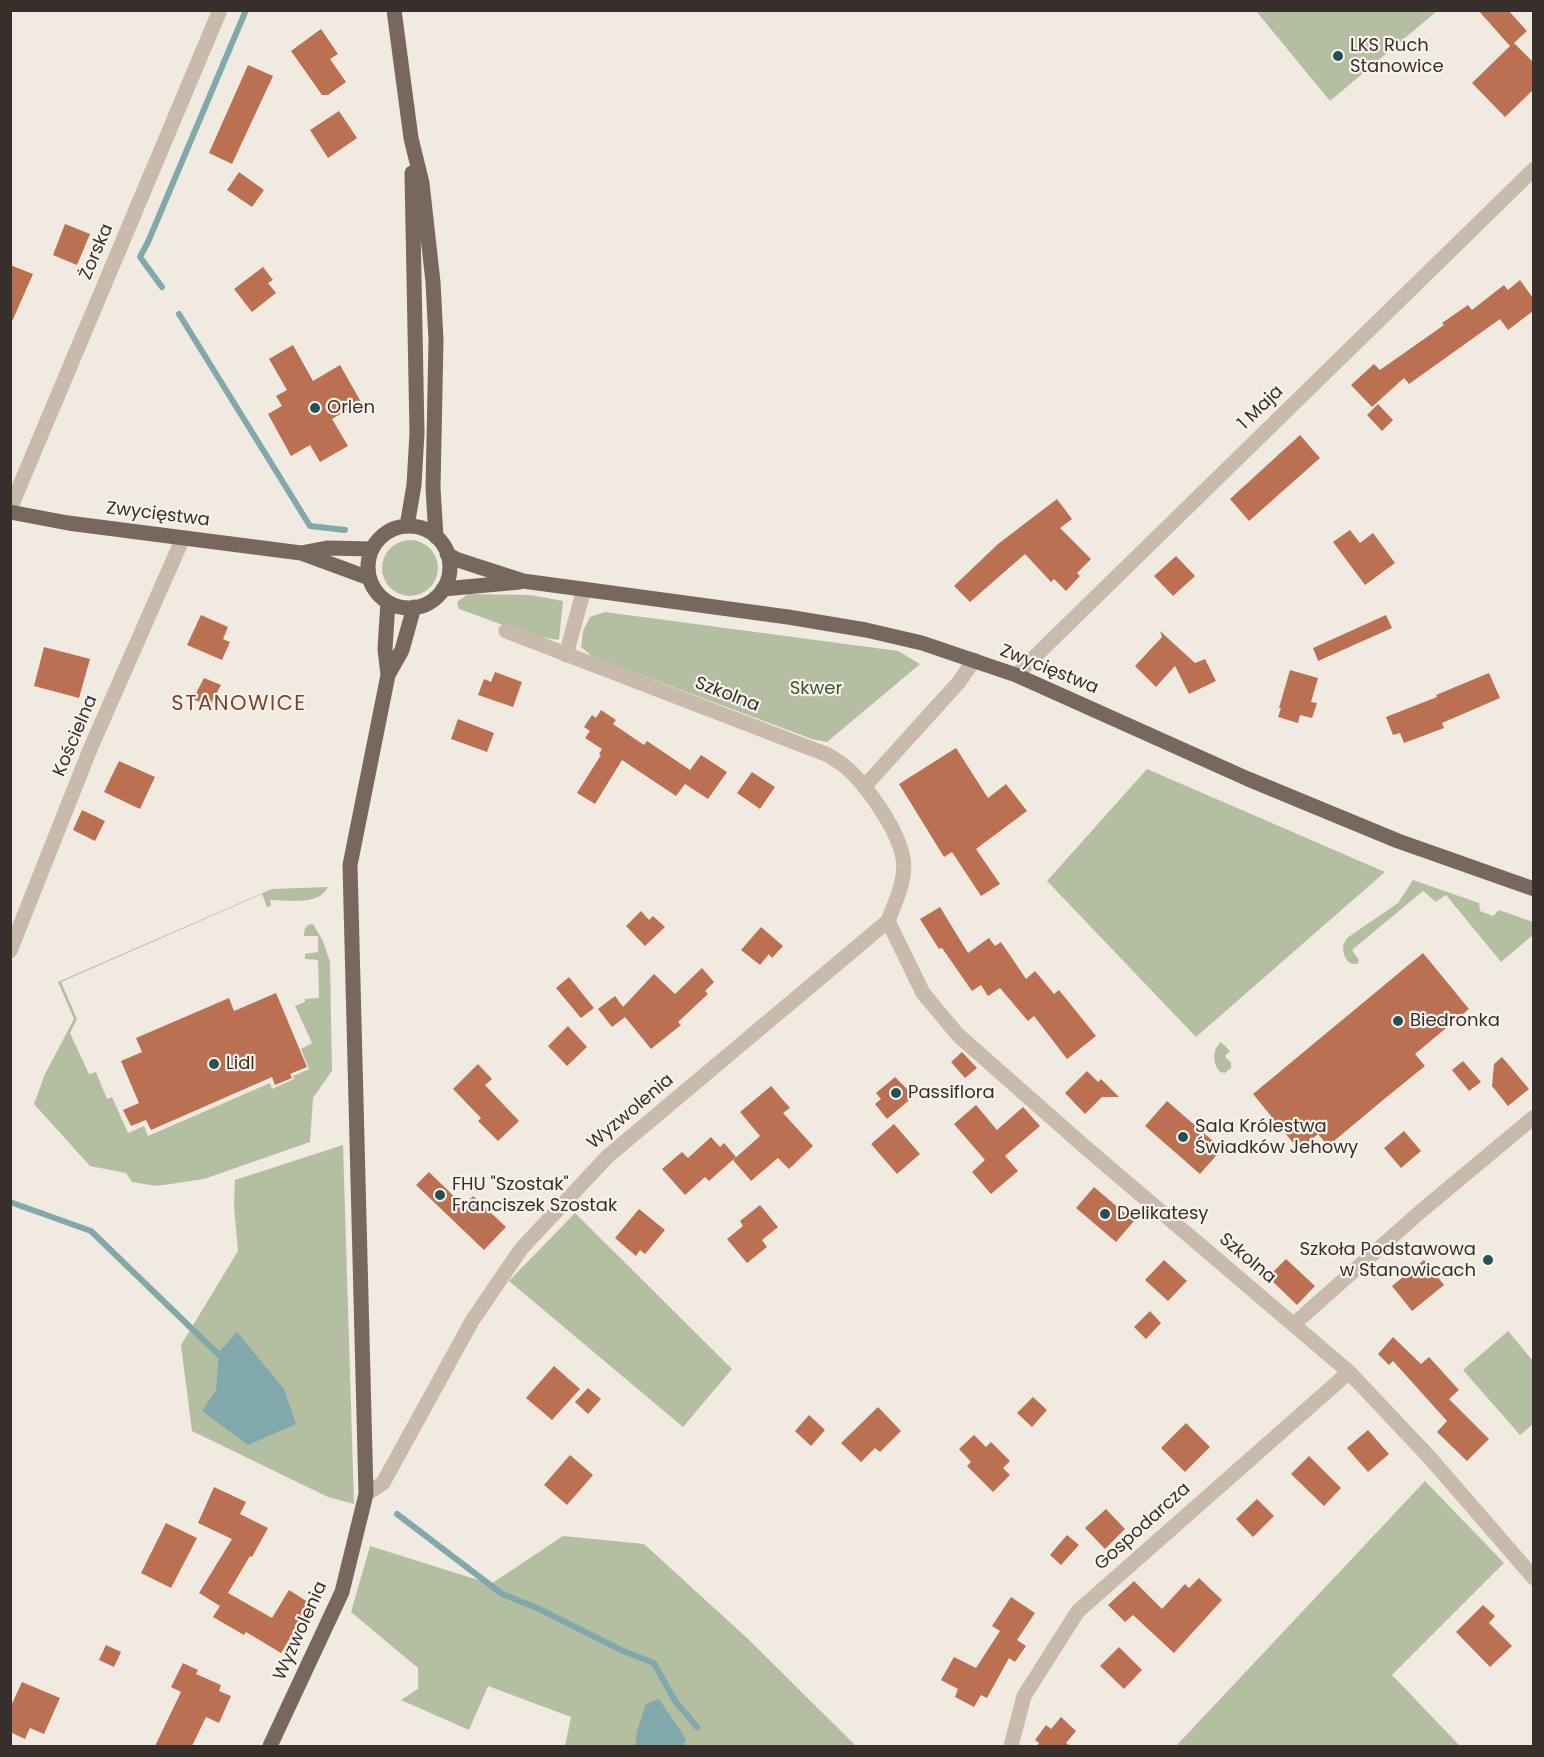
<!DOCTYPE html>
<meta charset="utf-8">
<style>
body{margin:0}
#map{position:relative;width:1544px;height:1757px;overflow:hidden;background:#f1eae0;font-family:Poppins,sans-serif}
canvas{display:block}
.frame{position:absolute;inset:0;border:12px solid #372f2b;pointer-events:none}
</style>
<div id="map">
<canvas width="1544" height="1757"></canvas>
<div class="frame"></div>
</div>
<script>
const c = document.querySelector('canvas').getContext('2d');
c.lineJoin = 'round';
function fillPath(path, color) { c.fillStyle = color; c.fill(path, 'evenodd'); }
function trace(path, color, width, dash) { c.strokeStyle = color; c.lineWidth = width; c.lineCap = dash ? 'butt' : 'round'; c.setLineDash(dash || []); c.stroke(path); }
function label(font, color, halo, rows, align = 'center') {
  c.font = font + ' Poppins,sans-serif'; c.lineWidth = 4.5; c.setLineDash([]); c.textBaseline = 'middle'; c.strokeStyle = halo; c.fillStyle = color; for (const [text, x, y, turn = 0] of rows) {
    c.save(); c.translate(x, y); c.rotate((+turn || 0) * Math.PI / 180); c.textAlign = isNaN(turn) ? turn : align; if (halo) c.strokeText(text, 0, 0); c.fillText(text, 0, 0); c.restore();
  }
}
fillPath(new Path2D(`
 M1256,11H1437L1330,101Z
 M382 568a28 28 0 1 1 56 0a28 28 0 1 1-56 0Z
 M468,594L530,595L563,601L559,640L530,635L459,609L457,602Z
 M605,612L898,651L920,664L827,742L812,739L593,657L581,647L583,631L590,617Z
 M1147,769L1385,872L1196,1037L1047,881Z
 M1413,880L1479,903L1480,911L1493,916L1499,910L1533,922V935L1501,962L1446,895L1436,902L1423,891L1352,950L1359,960L1357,964C1346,965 1343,955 1343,945L1347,938L1398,903Z
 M328,887C319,906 288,900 270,900L271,906L267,907L262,894L61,982L77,1019L70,1033L89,1074L96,1072L107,1099L112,1097L128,1133L144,1126L148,1136L270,1083L272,1089L294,1079L293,1076L309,1069L301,1049L312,1043L295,1006L305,1002V999L319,998L318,960L305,959V954L318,952V936H304C304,930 305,924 313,924L323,941L330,962L332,1071L313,1098L310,1142L204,1179L157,1186L132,1182L126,1173L90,1166L34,1104L45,1074L74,1019L58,982L272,889Z
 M1221,1042L1230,1051L1225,1056L1231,1063V1068L1225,1073L1220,1072C1212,1063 1212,1050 1221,1042Z
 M343,1145L354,1504L328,1497L192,1431L181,1345L238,1251L234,1207L235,1180Z
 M575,1213L732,1369L683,1427L509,1281Z
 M1508,1331L1533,1361V1424L1520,1435L1463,1370Z
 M1425,1481L1504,1563L1392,1675L1460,1746H1176Z
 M563,1536L644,1544L747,1638L856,1746H565L571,1717L488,1686L469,1730L401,1700L418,1689V1668L351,1612L370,1546L491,1584Z`), '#b4bfa1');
fillPath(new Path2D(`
 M237,1332L284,1389L296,1424L248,1445L202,1411L216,1390L219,1352Z
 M659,1699L686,1739L683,1746H635L637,1731L646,1704Z`), '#81a9ac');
trace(new Path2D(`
 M162,287L140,257L148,242L246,10
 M179,314L310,526L345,530
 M10,1202L91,1231L219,1355
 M397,1514L502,1594L537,1608L623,1651L654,1663L675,1701L697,1727`), '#81a9ac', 6);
fillPath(new Path2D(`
 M1478,10H1508L1527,31L1514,43L1533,62V90L1505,117L1472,83L1510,46Z
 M321,29L338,54L330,59L346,82L328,95H322L291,51Z
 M248,65L273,76L232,164L209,153Z
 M339,111L357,138L328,158L310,130Z
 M239,172L264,190L252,207L227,190Z
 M65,224L90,234L77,265L53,255Z
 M10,265L33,274L10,326Z
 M263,267L273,280L268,283L276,293L252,312L234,289Z
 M1520,280L1533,298V311L1508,330L1500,319L1409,384L1404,378L1372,407L1351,385L1374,364L1380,370L1444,325L1442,323L1468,305L1472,310L1504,285L1508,290Z
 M293,345L313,381L340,365L361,402L332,419L348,446L320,462L310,445L291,456L268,414L282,406L276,396L287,390L269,359Z
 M1378,404L1393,420L1382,431L1367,415Z
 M1300,435L1320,458L1249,521L1230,499Z
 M1057,499L1072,519L1060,528L1091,559L1077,573L1080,576L1066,591L1054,579L1051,582L1025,554L970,602L954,586L998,544Z
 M1350,530L1360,543L1373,533L1395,563L1365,585L1333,542Z
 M1176,556L1195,576L1173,596L1154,576Z
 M201,615L228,627L223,639L230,642L222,660L187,645Z
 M1386,615L1392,628L1318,661L1313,648Z
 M1160,631L1195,663L1205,659L1216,681L1189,694L1175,666L1156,687L1135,666L1162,637Z
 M44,647L90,659L79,698L34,686Z
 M1290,670L1318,678L1311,702L1317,703L1312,718L1300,715L1298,723L1278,717L1281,708H1279Z
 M495,672L522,682L513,707L478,695L484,679L491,682Z
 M1489,673L1500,698L1442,723L1444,728L1404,743L1400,733L1393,735L1386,717L1437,697L1436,695Z
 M204,678L221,685L209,707L193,699Z
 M601,710L616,720L613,724L644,745L647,741L690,770L701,755L727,772L708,799L685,784L676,796L622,760L595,804L577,793L601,755L599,754L602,749L585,738L590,731L584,727L592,715L596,718Z
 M458,719L494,733L487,752L451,739Z
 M956,748L988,798L1006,784L1027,811L976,849L1000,884L981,896L952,852L944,857L899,784Z
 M119,761L155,777L140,809L104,792Z
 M752,772L775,787L760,809L737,793Z
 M82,810L105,821L95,841L73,830Z
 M940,907L968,953L989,938L995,946L1001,942L1026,979L1035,971L1054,994L1059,990L1096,1036L1067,1059L1034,1016L1028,1021L1000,988L988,996L981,985L972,991L942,948L939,949L920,919Z
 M641,911L649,920L653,916L665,927L645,946L626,926Z
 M761,927L783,946L772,958L769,954L760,965L741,950Z
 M1423,953L1469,1009L1415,1054L1425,1066L1383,1100L1328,1146L1318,1134L1299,1150L1253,1094Z
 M702,968L714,982L705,991L708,994L678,1022L681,1025L651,1049L625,1017L612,1027L598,1009L615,996L623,1007L654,974L675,994Z
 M569,977L594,1008L581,1018L556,988Z
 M276,993L307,1067L290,1074L292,1078L275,1085L272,1077L151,1130L146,1120L131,1126L123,1110L139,1103L121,1061L142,1052L136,1038L229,998L234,1011Z
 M568,1026L587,1047L567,1066L548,1046Z
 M962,1052L977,1068L965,1078L951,1062Z
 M1502,1057L1529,1089L1508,1106L1492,1086L1494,1064Z
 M1463,1061L1481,1082L1469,1091L1452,1070Z
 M478,1064L492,1079L485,1085L519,1121L498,1141L478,1121L481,1118L453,1089Z
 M1087,1071L1098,1082L1101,1079L1119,1097H1102L1085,1114L1065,1093Z
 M895,1077L914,1096L887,1119L875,1104L881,1099L876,1093Z
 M771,1086L790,1108L783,1113L813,1146L789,1169L778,1158L751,1181L733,1160L760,1136L740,1112Z
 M1167,1101L1222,1149L1200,1174L1145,1126Z
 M976,1105L997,1130L1023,1107L1040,1126L1005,1156L1018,1171L991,1194L972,1172L985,1160L954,1124Z
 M894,1124L920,1154L897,1174L871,1144Z
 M1404,1131L1421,1151L1401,1168L1384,1148Z
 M711,1137L720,1147L724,1143L736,1157L709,1181L705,1177L685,1195L662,1169L682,1152L688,1158Z
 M429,1172L464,1206L473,1196L506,1227L484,1250L416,1185Z
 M1094,1187L1134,1221L1116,1242L1076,1208Z
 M760,1205L778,1227L762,1240L767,1247L747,1263L727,1239L743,1226L740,1221Z
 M639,1209L665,1230L645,1254L640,1250L636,1256L615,1238Z
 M1286,1259L1315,1286L1297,1305L1268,1277Z
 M1164,1260L1187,1281L1168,1301L1145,1280Z
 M1424,1260L1444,1285L1412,1311L1392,1286Z
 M1150,1311L1161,1323L1146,1339L1134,1327Z
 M1393,1337L1421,1364L1429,1357L1459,1390L1449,1399L1489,1439L1467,1461L1437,1432L1447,1421L1393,1361L1389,1365L1378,1354Z
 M554,1366L580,1389L552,1420L526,1398Z
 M588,1388L601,1399L588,1414L575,1402Z
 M1033,1397L1047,1410L1032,1427L1017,1413Z
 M878,1407L901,1431L880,1452L875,1448L861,1462L841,1443Z
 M809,1415L825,1430L811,1446L795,1431Z
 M1186,1423L1210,1447L1185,1472L1161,1448Z
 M1368,1430L1389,1454L1368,1472L1347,1448Z
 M974,1435L986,1447L991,1442L1010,1461L1003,1468L1010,1475L993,1492L967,1466L971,1462L959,1449Z
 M570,1455L593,1475L567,1505L544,1485Z
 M1309,1456L1341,1488L1324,1506L1291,1474Z
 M214,1487L246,1502L240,1514L268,1528L252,1557L250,1556L228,1593L272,1618L289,1590L311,1604L281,1653L246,1632L244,1635L213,1617L220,1606L199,1593L232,1539L198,1523Z
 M1257,1499L1274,1516L1253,1537L1236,1519Z
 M1106,1509L1125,1529L1105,1549L1085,1528Z
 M166,1523L197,1538L171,1588L141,1573Z
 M1067,1535L1079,1545L1061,1565L1050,1555Z
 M1199,1578L1222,1600L1174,1653L1133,1615L1125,1622L1108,1605L1134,1581L1162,1609L1185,1584L1189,1588Z
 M1011,1597L1035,1613L1017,1640L1026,1646L1015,1662L1009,1658L987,1698L981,1695L974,1707L955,1697L958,1689L941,1680L954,1657L976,1668L1000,1631L992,1626Z
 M1483,1605L1495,1616L1489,1623L1512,1646L1490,1667L1456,1632Z
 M106,1645L121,1652L114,1667L99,1660Z
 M1119,1647L1142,1670L1124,1689L1100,1666Z
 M183,1663L198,1670L196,1674L221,1685L219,1691L231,1696L219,1723L206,1717L192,1746H155L181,1692L171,1687Z
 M22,1682L60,1698L44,1734L30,1728L25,1739L10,1732V1708Z
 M1061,1717L1076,1731L1066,1743L1071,1746H1037L1039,1743L1035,1740L1046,1725L1051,1729Z`), '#bc7052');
trace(new Path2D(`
 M10,509L220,10
 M566,655L584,589
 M1016,675L1534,169
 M864,787L959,682L974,660
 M888,921L923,993L958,1035L1085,1147L1349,1372L1430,1458L1534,1578
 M10,951L91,747L183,538
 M1294,1324L1420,1212L1534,1117
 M366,1494L383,1483L472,1321L521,1249L608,1156L888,921C895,902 907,879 903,858C898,830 868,787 847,768C841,763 834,759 828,755L506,631
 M1011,1746L1024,1696L1078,1611L1349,1372`), '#c9baac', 15);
trace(new Path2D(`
 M394,10L411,138L422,183L433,282L436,340L433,488L436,537
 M10,512L68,523L301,553L369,578
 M407,526L414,485L417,433L412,173
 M368 567a41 41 0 1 1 82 0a41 41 0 1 1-82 0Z
 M301,553L327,548L372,549
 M447,554L458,560L523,581L788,617L866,630L922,643L1016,675L1248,779L1398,841L1534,889
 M443,589L520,582
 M388,675L402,650L414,607
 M270,1746L342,1592L366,1494L350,865L388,675L385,649L388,602`), '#78675d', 15);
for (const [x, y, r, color] of [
 [1338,56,6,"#235156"],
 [315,408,6,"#235156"],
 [1398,1021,6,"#235156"],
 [214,1064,6,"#235156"],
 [896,1093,6,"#235156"],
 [1183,1137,6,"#235156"],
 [440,1195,6,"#235156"],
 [1105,1214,6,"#235156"],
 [1488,1260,6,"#235156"]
]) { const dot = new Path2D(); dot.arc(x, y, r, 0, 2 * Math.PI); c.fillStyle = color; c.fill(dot); trace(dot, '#f9f3ec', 2); }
label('18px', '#372f2b', '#f9f3ec', [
 ["LKS Ruch",1350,46],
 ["Stanowice",1350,67],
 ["Orlen",327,408],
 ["Biedronka",1410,1021],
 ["Lidl",226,1064],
 ["Passiflora",908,1093],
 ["Sala Królestwa",1195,1127],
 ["Świadków Jehowy",1195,1148],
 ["FHU \"Szostak\"",452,1185],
 ["Franciszek Szostak",452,1206],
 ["Delikatesy",1117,1214],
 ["Szkoła Podstawowa",1476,1250,"right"],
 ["w Stanowicach",1476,1271,"right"]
], 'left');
label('18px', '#372f2b', '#f9f3ec', [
 ["Żorska",97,252,-67],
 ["1 Maja",1261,408,-44],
 ["Zwycięstwa",158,515,7],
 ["Zwycięstwa",1049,670,22],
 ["Szkolna",727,695,21],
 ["Kościelna",76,736,-67],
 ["Wyzwolenia",631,1112,-40],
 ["Szkolna",1247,1259,40],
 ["Gospodarcza",1143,1527,-42],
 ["Wyzwolenia",301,1631,-66]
]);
label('18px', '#455430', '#f9f3ec', [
 ["Skwer",816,689]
]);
c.letterSpacing = '1.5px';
label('21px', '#80422a', '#f9f3ec', [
 ["STANOWICE",239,705]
]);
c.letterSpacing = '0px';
</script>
